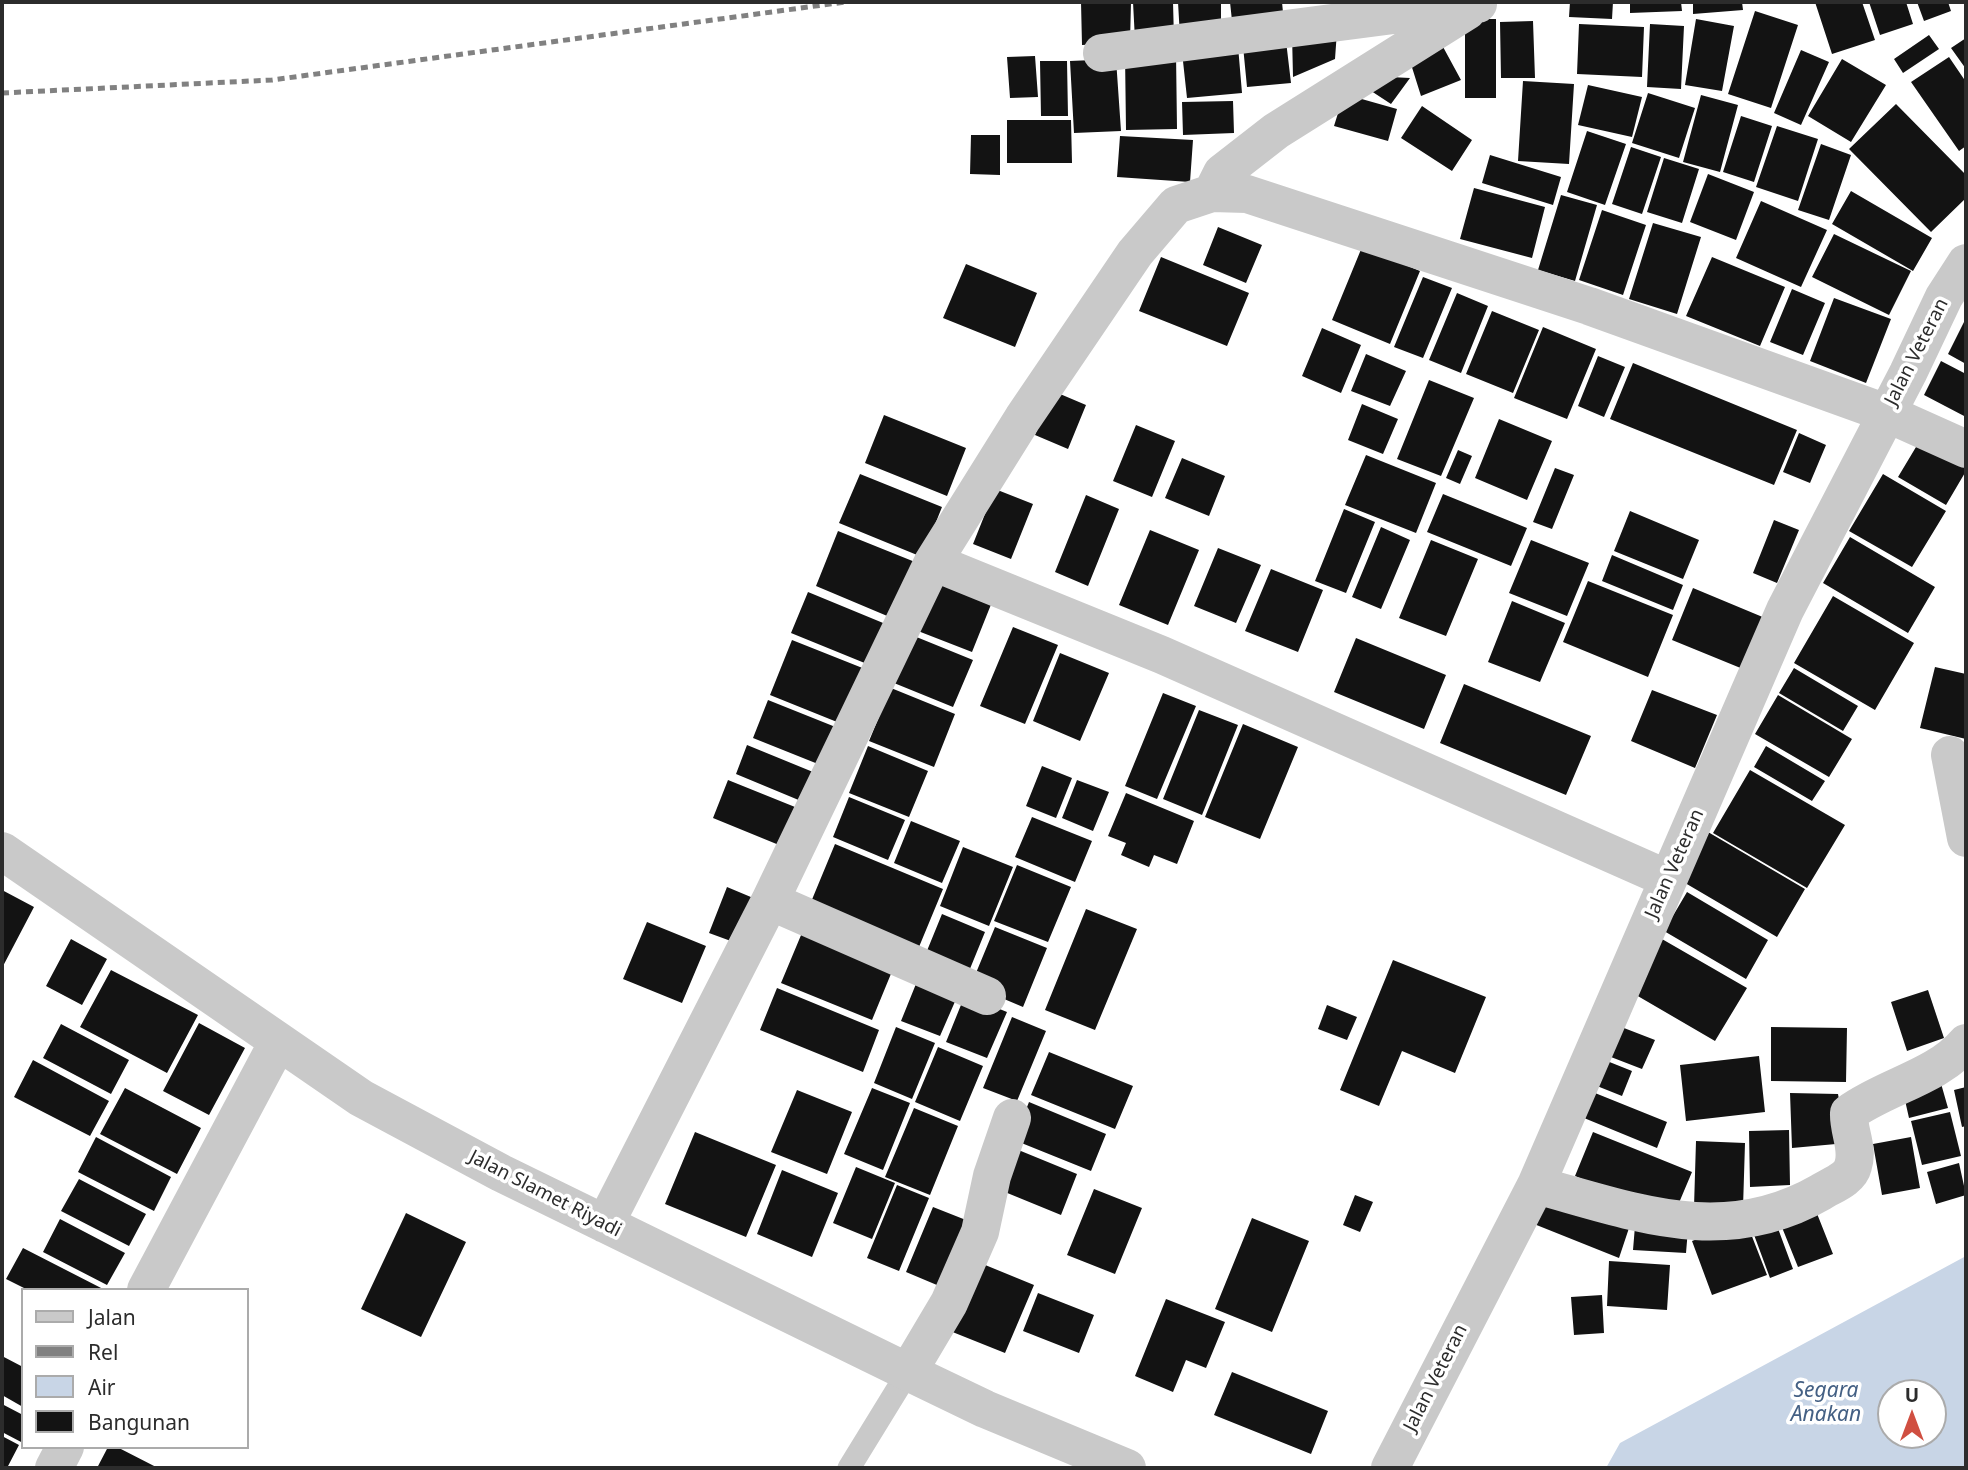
<!DOCTYPE html>
<style>
body{margin:0}
#map{position:relative;width:1968px;height:1470px;overflow:hidden;background:#fff;font-family:"Noto Sans",sans-serif}
canvas{display:block}
.frame{position:absolute;inset:0;border:4px solid #2c2c2c;pointer-events:none}
.legend{position:absolute;left:21px;top:1288px;width:228px;height:161px;box-sizing:border-box;background:#fff;border:2px solid #ababab;margin:0;padding:9px 12px;list-style:none;font-size:21px;color:#2c2c2c}
.legend li{display:flex;align-items:center;gap:14px;height:35px}
.legend b{width:35px;border:2px solid #ababab}
.north{position:absolute;left:1877px;top:1379px;width:70px;height:70px;box-sizing:border-box;background:#fff;border:2px solid #ababab;border-radius:50%;rotate:0deg;font-size:19px;font-weight:700;line-height:28px;text-align:center;color:#2c2c2c}
.north::after{content:'';display:block;margin:auto;width:24px;height:32px;background:#d04f41;clip-path:polygon(50% 0,100% 100%,50% 72%,0 100%)}
</style>
<div id="map">
<canvas width="1968" height="1470"></canvas>
<div class="frame"></div>
<ul class="legend">
<li><b style="height:9px;background:#c9c9c9"></b>Jalan</li>
<li><b style="height:9px;background:#818181"></b>Rel</li>
<li><b style="height:19px;background:#c8d5e6"></b>Air</li>
<li><b style="height:19px;background:#131313"></b>Bangunan</li>
</ul>
<div class="north">U</div>
</div>
<script>
const c = document.querySelector('canvas').getContext('2d');
c.lineJoin = 'round';
function fillPath(path, color) { c.fillStyle = color; c.fill(path, 'evenodd'); }
function trace(path, color, width, dash) { c.strokeStyle = color; c.lineWidth = width; c.lineCap = dash ? 'butt' : 'round'; c.setLineDash(dash || []); c.stroke(path); }
function label(font, color, halo, rows, align = 'center') {
  c.font = font + ' "Noto Sans",sans-serif'; c.lineWidth = 7; c.setLineDash([]); c.textBaseline = 'middle'; c.strokeStyle = halo; c.fillStyle = color; for (const [text, x, y, turn = 0] of rows) {
    c.save(); c.translate(x, y); c.rotate((+turn || 0) * Math.PI / 180); c.textAlign = isNaN(turn) ? turn : align; if (halo) c.strokeText(text, 0, 0); c.fillText(text, 0, 0); c.restore();
  }
}
fillPath(new Path2D(`
 M1966,1256V1468H1606L1620,1443ZM1891,1393H1933V1435H1891Z`), '#c8d5e6');
fillPath(new Path2D(`
 M1081,2H1131L1130,43L1082,45Z
 M1133,2H1173L1174,39L1135,40Z
 M1178,2H1221V34L1180,37Z
 M1230,2H1282L1284,23L1233,30Z
 M1570,2H1613L1612,19L1569,17Z
 M1630,2H1681L1682,11L1630,13Z
 M1693,2H1742L1743,10L1693,14Z
 M1815,2H1862L1875,40L1832,54Z
 M1869,2H1906L1913,24L1880,35Z
 M1917,2H1948L1951,11L1924,21Z
 M1755,11L1798,25L1771,108L1728,94Z
 M1465,19H1496V98H1465Z
 M1696,19L1734,26L1722,91L1685,85Z
 M1533,21L1535,78H1501L1500,22Z
 M1579,24L1644,27L1642,77L1577,74Z
 M1650,24L1684,26L1681,89L1647,87Z
 M1337,31L1335,59L1293,77L1292,34Z
 M1929,35L1939,49L1903,73L1894,59Z
 M1966,38V69L1951,48Z
 M1286,41L1291,83L1247,87L1243,46Z
 M1442,45L1461,80L1421,96L1410,61Z
 M1238,46L1242,93L1187,98L1182,52Z
 M1801,50L1829,62L1801,125L1774,113Z
 M1176,53L1177,129L1126,130L1125,54Z
 M1035,56L1038,97L1010,98L1007,57Z
 M1949,57L1966,82V146L1959,151L1911,82Z
 M1116,59L1121,131L1074,133L1070,61Z
 M1842,59L1886,85L1851,142L1808,116Z
 M1040,61H1067L1068,116H1041Z
 M1370,76L1410,78L1391,104L1362,85Z
 M1523,81L1574,84L1569,164L1518,161Z
 M1588,85L1642,97L1632,137L1578,125Z
 M1648,93L1695,108L1679,158L1632,143Z
 M1344,94L1397,109L1388,141L1334,126Z
 M1701,95L1738,105L1720,172L1683,162Z
 M1233,101L1234,133L1183,135L1182,102Z
 M1896,104L1966,175V198L1931,232L1849,149Z
 M1422,106L1472,140L1452,171L1401,138Z
 M1741,116L1772,126L1754,182L1723,172Z
 M1007,120H1071L1072,163H1007Z
 M1777,126L1818,139L1798,201L1756,187Z
 M1587,131L1626,144L1605,205L1567,192Z
 M971,135H1000V175L970,174Z
 M1120,136L1193,140L1190,182L1117,177Z
 M1821,144L1851,155L1829,220L1798,210Z
 M1631,147L1661,157L1642,214L1612,204Z
 M1490,155L1561,177L1553,205L1482,183Z
 M1664,158L1699,169L1682,223L1647,212Z
 M1708,174L1754,192L1736,240L1690,222Z
 M1474,188L1545,207L1532,258L1460,239Z
 M1851,191L1932,238L1913,271L1832,224Z
 M1561,195L1597,205L1575,281L1538,270Z
 M1761,201L1827,230L1801,287L1736,258Z
 M1602,210L1646,225L1623,295L1579,280Z
 M1653,223L1701,237L1677,314L1629,299Z
 M1218,227L1262,245L1246,283L1203,265Z
 M1834,234L1911,271L1889,315L1812,277Z
 M1362,247L1420,271L1390,344L1332,320Z
 M1161,257L1249,293L1227,346L1139,311Z
 M1712,257L1785,287L1760,346L1686,316Z
 M966,264L1037,293L1015,347L943,318Z
 M1423,277L1452,288L1423,358L1394,347Z
 M1792,289L1825,303L1803,355L1770,342Z
 M1457,293L1488,306L1461,373L1429,360Z
 M1834,298L1891,319L1866,383L1810,361Z
 M1492,311L1539,330L1513,393L1466,374Z
 M1964,322L1966,323V364L1948,354Z
 M1543,327L1596,349L1567,419L1514,398Z
 M1322,328L1361,345L1341,393L1302,376Z
 M1366,354L1406,371L1390,406L1351,391Z
 M1598,356L1625,367L1604,417L1578,406Z
 M1941,361L1966,374V417L1924,395Z
 M1633,363L1797,430L1774,485L1610,419Z
 M1429,380L1474,398L1441,476L1397,459Z
 M1053,391L1086,405L1068,449L1035,435Z
 M1362,404L1398,419L1383,454L1348,440Z
 M884,415L966,448L947,496L865,463Z
 M1499,419L1552,441L1527,500L1475,478Z
 M1136,425L1175,441L1152,497L1113,481Z
 M1925,432L1966,456V471L1946,505L1898,477Z
 M1799,433L1826,445L1810,483L1783,472Z
 M1458,450L1472,456L1460,484L1446,478Z
 M1366,455L1436,483L1416,533L1345,505Z
 M1182,458L1225,476L1209,516L1165,498Z
 M1555,468L1574,475L1552,529L1533,522Z
 M860,474L942,507L922,557L839,523Z
 M1883,474L1946,511L1912,567L1849,531Z
 M995,489L1033,504L1011,559L973,544Z
 M1443,494L1527,528L1511,566L1427,532Z
 M1086,495L1119,509L1088,586L1055,572Z
 M1344,509L1375,522L1346,593L1315,581Z
 M1630,511L1699,540L1683,579L1614,551Z
 M1774,520L1799,530L1777,583L1753,573Z
 M1381,527L1410,540L1381,609L1352,597Z
 M1150,530L1199,550L1168,625L1119,605Z
 M838,531L915,562L892,618L816,586Z
 M1850,537L1935,587L1908,633L1823,583Z
 M1431,540L1478,559L1446,636L1399,618Z
 M1531,540L1589,563L1567,616L1509,593Z
 M1218,548L1261,565L1236,623L1194,606Z
 M1612,555L1683,585L1673,610L1602,581Z
 M1271,569L1323,590L1298,652L1245,631Z
 M939,581L992,602L972,652L918,631Z
 M1588,581L1673,615L1648,677L1563,642Z
 M1693,588L1765,618L1743,669L1672,640Z
 M808,592L888,625L872,666L791,633Z
 M1833,596L1914,643L1875,710L1794,663Z
 M1512,601L1565,623L1540,682L1488,662Z
 M1013,627L1058,645L1025,724L980,706Z
 M914,636L973,660L953,707L894,683Z
 M1356,638L1446,675L1424,729L1334,692Z
 M792,640L865,669L842,724L770,695Z
 M1060,653L1109,673L1080,741L1033,721Z
 M1935,667L1966,674V739L1920,728Z
 M1794,668L1858,706L1843,731L1779,693Z
 M1464,684L1591,736L1566,795L1440,743Z
 M891,688L955,714L934,767L869,741Z
 M1652,690L1717,715L1695,768L1631,741Z
 M1163,693L1196,706L1157,799L1125,786Z
 M1778,695L1852,739L1829,777L1755,734Z
 M768,700L838,728L823,766L753,738Z
 M1199,710L1238,725L1202,815L1163,799Z
 M1243,724L1298,747L1260,839L1205,817Z
 M747,745L813,772L801,801L736,774Z
 M868,746L928,771L909,817L849,793Z
 M1766,746L1825,781L1812,801L1754,767Z
 M1042,766L1072,778L1056,818L1026,806Z
 M1750,770L1845,825L1807,888L1713,833Z
 M728,780L795,807L779,845L713,818Z
 M1077,780L1109,792L1093,831L1062,818Z
 M1126,793L1194,821L1177,864L1154,855L1149,867L1121,855L1126,843L1108,836Z
 M849,797L905,820L888,860L833,837Z
 M1032,817L1092,841L1075,882L1015,857Z
 M911,821L960,841L942,883L894,863Z
 M1708,832L1805,889L1777,937L1680,880Z
 M835,844L943,889L914,959L806,914Z
 M963,847L1013,867L989,926L940,906Z
 M1017,865L1071,887L1048,942L994,921Z
 M727,887L758,900L739,944L709,933Z
 M2,890L34,907L2,968Z
 M1687,892L1768,940L1746,979L1664,931Z
 M1086,909L1137,929L1095,1030L1045,1010Z
 M942,914L985,932L965,981L922,963Z
 M647,922L706,946L682,1003L623,979Z
 M995,927L1047,948L1023,1007L971,985Z
 M804,928L895,964L872,1020L781,983Z
 M1655,935L1747,988L1715,1041L1624,988Z
 M71,939L107,959L82,1005L46,986Z
 M1393,960L1486,997L1455,1073L1402,1051L1379,1106L1340,1090Z
 M111,970L198,1015L167,1073L80,1027Z
 M920,974L960,990L940,1036L901,1021Z
 M777,988L879,1030L863,1072L760,1030Z
 M1928,990L1944,1038L1907,1051L1891,1002Z
 M965,995L1007,1012L987,1058L946,1042Z
 M1327,1005L1357,1017L1347,1040L1318,1029Z
 M1012,1017L1046,1031L1017,1101L983,1088Z
 M199,1023L245,1048L209,1115L163,1091Z
 M1611,1023L1655,1040L1642,1069L1598,1052Z
 M61,1024L129,1060L111,1094L43,1058Z
 M896,1027L935,1043L912,1099L874,1083Z
 M1771,1027L1847,1028L1846,1082L1771,1081Z
 M938,1047L983,1066L960,1121L915,1102Z
 M1049,1052L1133,1086L1115,1129L1031,1095Z
 M1759,1056L1765,1112L1686,1121L1680,1065Z
 M1597,1057L1632,1071L1622,1096L1587,1082Z
 M33,1060L109,1101L90,1136L14,1097Z
 M1938,1073L1948,1108L1909,1118L1902,1087Z
 M1966,1087V1126L1962,1127L1954,1090Z
 M125,1088L201,1128L177,1174L100,1134Z
 M872,1088L910,1103L883,1170L844,1154Z
 M797,1090L852,1112L827,1174L771,1152Z
 M1595,1093L1667,1122L1657,1148L1584,1118Z
 M1790,1093L1838,1094L1847,1143L1792,1148Z
 M1029,1102L1106,1134L1091,1171L1014,1140Z
 M914,1108L958,1126L930,1195L885,1177Z
 M1950,1112L1961,1156L1922,1165L1911,1121Z
 M1789,1130L1790,1185L1750,1187L1749,1131Z
 M695,1132L776,1165L746,1237L665,1204Z
 M1593,1132L1692,1172L1673,1217L1575,1176Z
 M96,1137L171,1177L154,1211L78,1172Z
 M1911,1137L1920,1188L1882,1195L1873,1144Z
 M1696,1141L1745,1143L1743,1208L1694,1207Z
 M1016,1149L1077,1174L1061,1215L1000,1190Z
 M1959,1163L1966,1195L1936,1204L1927,1172Z
 M856,1167L895,1183L872,1239L833,1223Z
 M782,1170L838,1193L812,1257L757,1234Z
 M79,1179L146,1214L129,1246L61,1211Z
 M897,1185L929,1198L899,1271L867,1258Z
 M1094,1189L1142,1208L1115,1274L1067,1255Z
 M1355,1195L1373,1202L1360,1232L1343,1225Z
 M1551,1195L1632,1219L1619,1258L1534,1224Z
 M1814,1206L1833,1254L1798,1267L1779,1220Z
 M933,1207L971,1222L944,1288L906,1272Z
 M406,1213L466,1242L421,1337L361,1309Z
 M1773,1215L1793,1269L1770,1278L1750,1224Z
 M1252,1218L1309,1241L1272,1332L1215,1309Z
 M60,1219L125,1253L107,1285L43,1252Z
 M1746,1221L1767,1275L1712,1295L1692,1241Z
 M1635,1226L1688,1229L1686,1253L1633,1250Z
 M23,1248L105,1290H28L6,1279Z
 M973,1260L1034,1285L1005,1353L945,1329Z
 M1609,1261L1670,1265L1667,1310L1607,1306Z
 M1038,1293L1094,1315L1079,1353L1023,1331Z
 M1602,1295L1604,1333L1574,1335L1571,1297Z
 M1166,1299L1225,1322L1206,1368L1186,1360L1173,1392L1135,1376Z
 M2,1356L23,1367V1407L2,1395Z
 M1232,1372L1328,1411L1311,1454L1214,1415Z
 M2,1404L23,1415V1443L2,1432Z
 M2,1436L19,1445L7,1468H2Z
 M108,1447H117L158,1468H97Z`), '#131313');
trace(new Path2D(`
 M849,1468L908,1372`), '#c9c9c9', 23);
trace(new Path2D(`
 M1102,53L1478,4
 M1212,193L1222,173L1276,131L1467,11
 M933,562L1162,655L1668,879
 M1950,755L1966,838
 M2,851L361,1098L501,1173L908,1372L985,1409L1127,1468
 M770,901L987,996
 M1536,1185C1635,1212 1724,1248 1821,1192C1832,1185 1850,1179 1853,1166C1859,1148 1848,1131 1849,1113C1886,1086 1936,1078 1966,1043
 M605,1224L770,901L933,562L1023,418L1135,253L1176,205L1212,193L1247,194L1589,306L1886,413L1966,449
 M146,1290L278,1042
 M908,1372L949,1303L980,1232L992,1176L1012,1118
 M54,1468L65,1447
 M1390,1468L1536,1185L1785,610L1908,373L1944,297L1966,263`), '#c9c9c9', 38);
trace(new Path2D(`
 M2,93L272,80L845,2`), '#818181', 5, [7, 5]);
label('19px', '#2c2c2c', '#fff', [
 ["Jalan Veteran",1917,352,-63],
 ["Jalan Veteran",1675,864,-66],
 ["Jalan Slamet Riyadi",545,1194,27],
 ["Jalan Veteran",1436,1378,-63]
]);
label('italic 21px', '#446084', '#fff', [
 ["Segara",1826,1391],
 ["Anakan",1826,1415]
]);
</script>
